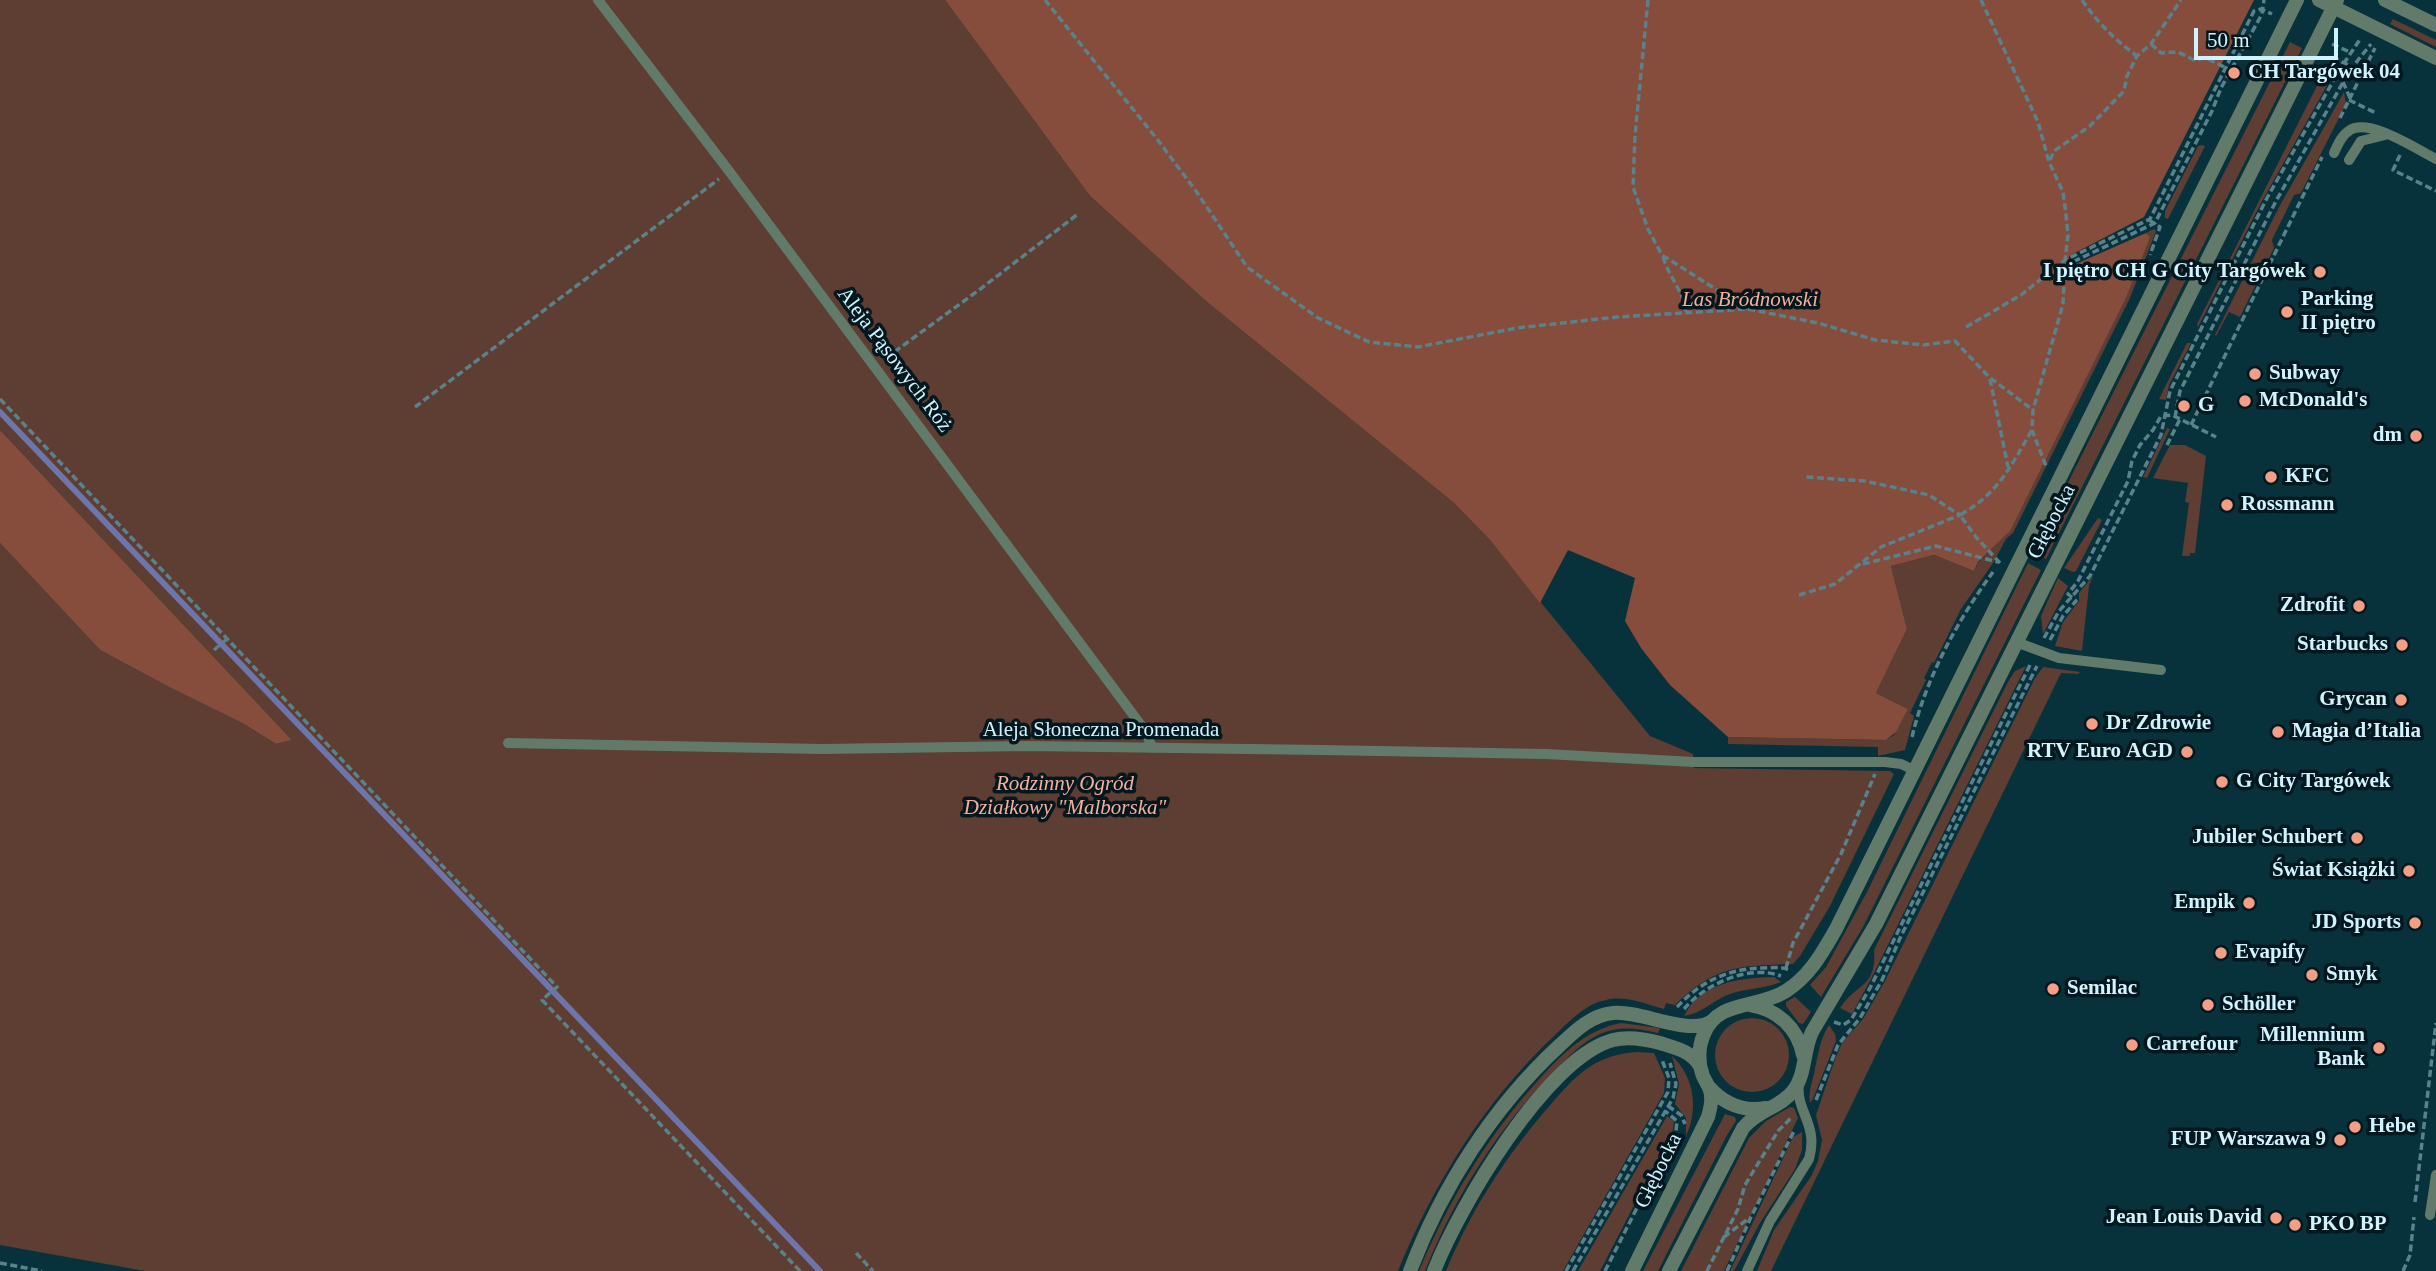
<!DOCTYPE html>
<meta charset="utf-8">
<style>
body{margin:0}
#map{position:relative;width:2436px;height:1271px;overflow:hidden;background:#07323c;font-family:"Times New Roman",serif}
canvas{display:block}
.scale{position:absolute;left:2194px;top:28px;width:144px;height:32px;box-sizing:border-box;border:4px solid #d0f4ff;border-top:0;padding-left:9px;font-size:21px;line-height:24px;white-space:nowrap;color:#d0f4ff;-webkit-text-stroke:5px #02181e;paint-order:stroke}
</style>
<div id="map">
<canvas width="2436" height="1271"></canvas>
<div class="scale">50 m</div>
</div>
<script>
const c = document.querySelector('canvas').getContext('2d');
c.lineJoin = 'round';
function fillPath(path, color) { c.fillStyle = color; c.fill(path, 'evenodd'); }
function trace(path, color, width, dash) { c.strokeStyle = color; c.lineWidth = width; c.lineCap = dash ? 'butt' : 'round'; c.setLineDash(dash || []); c.stroke(path); }
function label(font, color, halo, rows, align = 'center') {
  c.font = font + ' "Times New Roman",serif'; c.lineWidth = 7; c.setLineDash([]); c.textBaseline = 'middle'; c.strokeStyle = halo; c.fillStyle = color; for (const [text, x, y, turn = 0] of rows) {
    c.save(); c.translate(x, y); c.rotate((+turn || 0) * Math.PI / 180); c.textAlign = isNaN(turn) ? turn : align; if (halo) c.strokeText(text, 0, 0); c.fillText(text, 0, 0); c.restore();
  }
}
fillPath(new Path2D(`
 M0,0H945L1090,196L1207,302L1454,503L1490,540L1650,736L1693,754L1694,768L1890,771L1894,774L1830,906L1800,956L1793,964C1738,966 1717,965 1675,1005L1666,1003L1664,1009C1646,1004 1624,995 1606,1000C1585,1004 1569,1022 1554,1036C1484,1102 1434,1183 1398,1271H145L0,1245V543L100,650L169,687L244,724L276,744L292,740L0,430Z
 M2393,19L2436,40V47L2390,24Z
 M2290,42L2302,48L2046,559L2033,552Z
 M2329,62L2338,66L2261,203L2198,327L2197,324Z
 M2344,92L2346,104L2301,193L2294,195L2272,240L2274,248L2240,317L2229,312L2216,336L2215,335L2279,207Z
 M2201,145L2205,146L2168,219L2165,218V211L2198,146Z
 M2154,229L2156,231L2130,298L2013,533L2006,539L1993,563L1961,609L1934,663L1932,662L1924,678L1926,680L1910,713L1914,716L1905,750L1878,756V747L1728,744V737L1886,740L1894,735L1908,709L1876,693L1907,629L1891,566L1934,555L1974,571L1978,563L2009,531L2127,296L2149,237L2146,233Z
 M2187,343H2191L2169,385L2166,400L2159,399Z
 M2167,428L2170,429L2147,478L2143,477Z
 M2170,445H2185L2206,456L2195,553H2190V556H2182L2189,503L2185,502L2188,483L2153,478Z
 M2098,518L2102,520L2076,571L2073,572L2064,568Z
 M2028,563L2041,570L1863,927L1821,997L1810,985L1826,967L1867,892Z
 M2093,576L2089,586L2082,651L2055,646L2063,622L2079,601V593Z
 M2058,578L2068,586L2043,634L2041,616Z
 M2026,666L1872,977L1852,1014L1840,1008C1856,983 1877,988 1874,950L2008,682L2015,671Z
 M2043,667L2080,672L2078,674L2061,673L1771,1271H1757L1774,1230L1812,1175L1818,1161L1822,1140L1816,1115L1835,1059L1842,1043L1863,1019L1885,981L2035,678Z
 M1774,977L1781,982C1764,989 1747,988 1730,994C1713,1000 1703,1013 1684,1016C1701,982 1740,978 1774,977Z
 M1795,997L1811,1012L1803,1024L1799,1023L1786,1006V1002Z
 M1715 1055a37 37 0 1 1 74 0a37 37 0 1 1-74 0Z
 M1621,1023L1660,1028L1658,1033C1636,1028 1617,1025 1596,1036C1580,1044 1568,1058 1555,1070C1498,1128 1455,1196 1425,1271H1419C1448,1202 1485,1140 1535,1084C1559,1057 1584,1030 1621,1023Z
 M1829,1025L1835,1034L1836,1041L1813,1099L1810,1103C1808,1090 1813,1081 1815,1068C1819,1052 1820,1039 1829,1025Z
 M1637,1052L1654,1053L1665,1078L1664,1093L1563,1271H1446C1470,1212 1504,1159 1545,1111C1559,1095 1573,1077 1591,1066C1605,1057 1621,1053 1637,1052Z
 M1672,1056C1694,1076 1699,1109 1686,1136V1118L1675,1104L1679,1084Z
 M1790,1107L1794,1108L1798,1118L1724,1271H1681L1749,1138L1766,1121Z
 M1725,1114L1735,1117L1736,1121L1727,1135L1658,1271H1643Z
 M1667,1116L1674,1121L1673,1130L1600,1271H1578Z
 M1802,1132V1150L1795,1169L1760,1223L1734,1271H1730L1793,1137Z`), '#5e3d33');
fillPath(new Path2D(`
 M945,0H2254L2144,217L2069,256V267L2146,233L2150,237L2127,296L2010,531L1978,562L1974,571L1934,555L1891,566L1907,629L1876,693L1908,709L1896,732L1886,740L1728,737L1670,685L1641,648L1625,621L1635,578L1568,550L1540,603L1490,540L1454,503L1207,302L1090,196Z
 M0,430L292,740L276,744L244,724L169,687L100,650L0,543Z`), '#864c3c');
trace(new Path2D(`
 M0,412L820,1271`), '#6d75aa', 6);
trace(new Path2D(`
 M1045,0L1157,139L1196,191L1247,267L1318,318L1369,342L1418,347L1517,328L1617,317L1748,309L1818,323L1875,340L1923,345L1955,341L1989,377L2033,410
 M1648,0L1635,136L1633,187L1648,229L1662,255L1747,309
 M1981,0L2038,122L2049,162L2063,192L2066,215L2068,235L2065,260L2063,304L2033,410L2032,430L2046,466
 M2082,0C2098,23 2114,39 2137,56
 M2151,44L2161,53L2178,52L2194,60L2206,58L2228,69
 M2332,44L2352,53
 M2332,57L2352,67
 M2343,82L2350,98
 M2349,100L2376,113
 M2340,118L2375,48
 M2400,155L2393,170L2436,191
 M2050,160L2054,151L2090,126L2124,91L2127,76L2137,56L2151,44L2181,0
 M2149,220L2160,227L2150,255
 M1663,257C1669,277 1684,292 1686,313
 M2064,266L2155,223L2212,111L2221,88L2262,14L2264,0
 M1966,327L2021,295L2065,260L2150,219L2254,11L2261,9L2272,14
 M886,358L979,290L1078,214
 M1990,379L2008,467
 M0,399L557,987L542,1000L800,1271
 M415,407L719,179
 M2175,417L2180,391L2276,201L2350,70L2371,44
 M2191,425L2322,157
 M2167,445L2180,419
 M2000,563L1976,537L1960,515C1999,493 2010,467 2032,430
 M1863,564L1936,546L1998,562
 M1799,595L1835,584L1881,547L1960,515L1929,495L1865,481L1805,477
 M2044,638L2059,611L2090,576L2161,435L2170,391L2197,337L2267,198L2340,69L2361,38
 M2050,640L2063,616L2076,601L2068,594L2078,581L2128,481L2132,461L2140,445L2153,430L2161,416L2172,415L2216,437
 M214,650L227,639
 M1912,737C1926,678 1957,621 1993,572
 M1786,968L1793,943L1841,854L1875,774
 M1677,1007C1700,982 1727,969 1762,968C1771,968 1781,966 1789,970
 M1684,1009C1705,984 1749,964 1781,976
 M1834,1022L1843,1025L1851,1020L1870,988L2031,663
 M1816,1100L1838,1045L1860,1018L1882,980L1901,936L2037,666
 M1668,1106L1681,1115L1685,1124
 M2415,1202L2436,1023
 M1724,1237L1749,1218
 M856,1253L873,1271
 M0,1263L42,1271
 M1566,1271L1668,1092L1669,1078L1662,1060
 M1573,1271L1673,1098L1676,1084L1670,1063
 M1605,1271L1676,1131L1677,1121L1665,1111
 M1707,1271L1738,1209L1745,1185L1778,1131L1791,1118
 M1727,1271L1751,1217L1794,1131
 M2403,1271L2410,1255L2414,1217`), '#59828c', 3.5, [7, 3.5]);
trace(new Path2D(`
 M598,0L729,171L1146,732L1152,748
 M2334,153C2338,144 2342,135 2350,130C2370,118 2416,149 2436,159
 M2349,160L2361,141L2385,135
 M2016,642L2059,658L2161,670
 M508,743L822,749L1028,746L1322,750L1546,754L1694,762H1885L1901,764L1914,770
 M2430,1215L2436,1175
 M1747,1271L1770,1221L1809,1159C1819,1124 1795,1111 1799,1083`), '#627a6a', 10);
trace(new Path2D(`
 M2319,0L2436,58
 M2385,0L2436,25`), '#627a6a', 14);
trace(new Path2D(`
 M1750,1005C1777,1009 1798,1028 1803,1055
 M1709,1087C1724,1104 1744,1112 1766,1108
 M1410,1271C1442,1187 1493,1107 1559,1046C1575,1031 1591,1015 1613,1013C1641,1010 1689,1037 1712,1021
 M1434,1271C1458,1209 1546,1058 1613,1040C1628,1036 1645,1039 1660,1043C1676,1048 1691,1051 1700,1066
 M1632,1271L1708,1117C1710,1110 1712,1103 1711,1096C1711,1088 1706,1083 1703,1076C1698,1063 1698,1047 1704,1034C1718,999 1758,1009 1786,991C1810,976 1822,953 1836,929L2297,0
 M1669,1271L1743,1128C1759,1109 1780,1108 1793,1091C1806,1075 1803,1051 1812,1032L1876,924L2337,0`), '#627a6a', 14);
for (const [x, y, r, color] of [
 [2234,73,7,"#f49e86"],
 [2320,272,7,"#f49e86"],
 [2287,312,7,"#f49e86"],
 [2255,374,7,"#f49e86"],
 [2245,401,7,"#f49e86"],
 [2184,406,7,"#f49e86"],
 [2416,436,7,"#f49e86"],
 [2271,477,7,"#f49e86"],
 [2227,505,7,"#f49e86"],
 [2359,606,7,"#f49e86"],
 [2402,645,7,"#f49e86"],
 [2401,700,7,"#f49e86"],
 [2092,724,7,"#f49e86"],
 [2278,732,7,"#f49e86"],
 [2187,752,7,"#f49e86"],
 [2222,782,7,"#f49e86"],
 [2357,838,7,"#f49e86"],
 [2409,871,7,"#f49e86"],
 [2249,903,7,"#f49e86"],
 [2415,923,7,"#f49e86"],
 [2221,953,7,"#f49e86"],
 [2312,975,7,"#f49e86"],
 [2053,989,7,"#f49e86"],
 [2208,1005,7,"#f49e86"],
 [2132,1045,7,"#f49e86"],
 [2379,1048,7,"#f49e86"],
 [2355,1127,7,"#f49e86"],
 [2340,1140,7,"#f49e86"],
 [2276,1218,7,"#f49e86"],
 [2295,1225,7,"#f49e86"]
]) { const dot = new Path2D(); dot.arc(x, y, r, 0, 2 * Math.PI); c.fillStyle = color; c.fill(dot); trace(dot, '#02181e', 2.5); }
label('bold 21px', '#d0f4ff', '#02181e', [
 ["CH Targówek 04",2248,73],
 ["I piętro CH G City Targówek",2306,272,"right"],
 ["Parking",2301,300],
 ["II piętro",2301,324],
 ["Subway",2269,374],
 ["McDonald's",2259,401],
 ["G",2198,406],
 ["dm",2402,436,"right"],
 ["KFC",2285,477],
 ["Rossmann",2241,505],
 ["Zdrofit",2345,606,"right"],
 ["Starbucks",2388,645,"right"],
 ["Grycan",2387,700,"right"],
 ["Dr Zdrowie",2106,724],
 ["Magia d’Italia",2292,732],
 ["RTV Euro AGD",2173,752,"right"],
 ["G City Targówek",2236,782],
 ["Jubiler Schubert",2343,838,"right"],
 ["Świat Książki",2395,871,"right"],
 ["Empik",2235,903,"right"],
 ["JD Sports",2401,923,"right"],
 ["Evapify",2235,953],
 ["Smyk",2326,975],
 ["Semilac",2067,989],
 ["Schöller",2222,1005],
 ["Millennium",2365,1036,"right"],
 ["Bank",2365,1060,"right"],
 ["Carrefour",2146,1045],
 ["Hebe",2369,1127],
 ["FUP Warszawa 9",2326,1140,"right"],
 ["Jean Louis David",2262,1218,"right"],
 ["PKO BP",2309,1225]
], 'left');
label('italic 21px', '#f7ae9a', '#02181e', [
 ["Las Bródnowski",1750,300],
 ["Rodzinny Ogród",1065,784],
 ["Działkowy \"Malborska\"",1065,808]
]);
label('21px', '#d0f4ff', '#02181e', [
 ["Aleja Pąsowych Róż",894,360,53],
 ["Głębocka",2052,522,-63],
 ["Aleja Słoneczna Promenada",1101,730],
 ["Głębocka",1659,1171,-64]
]);
</script>
